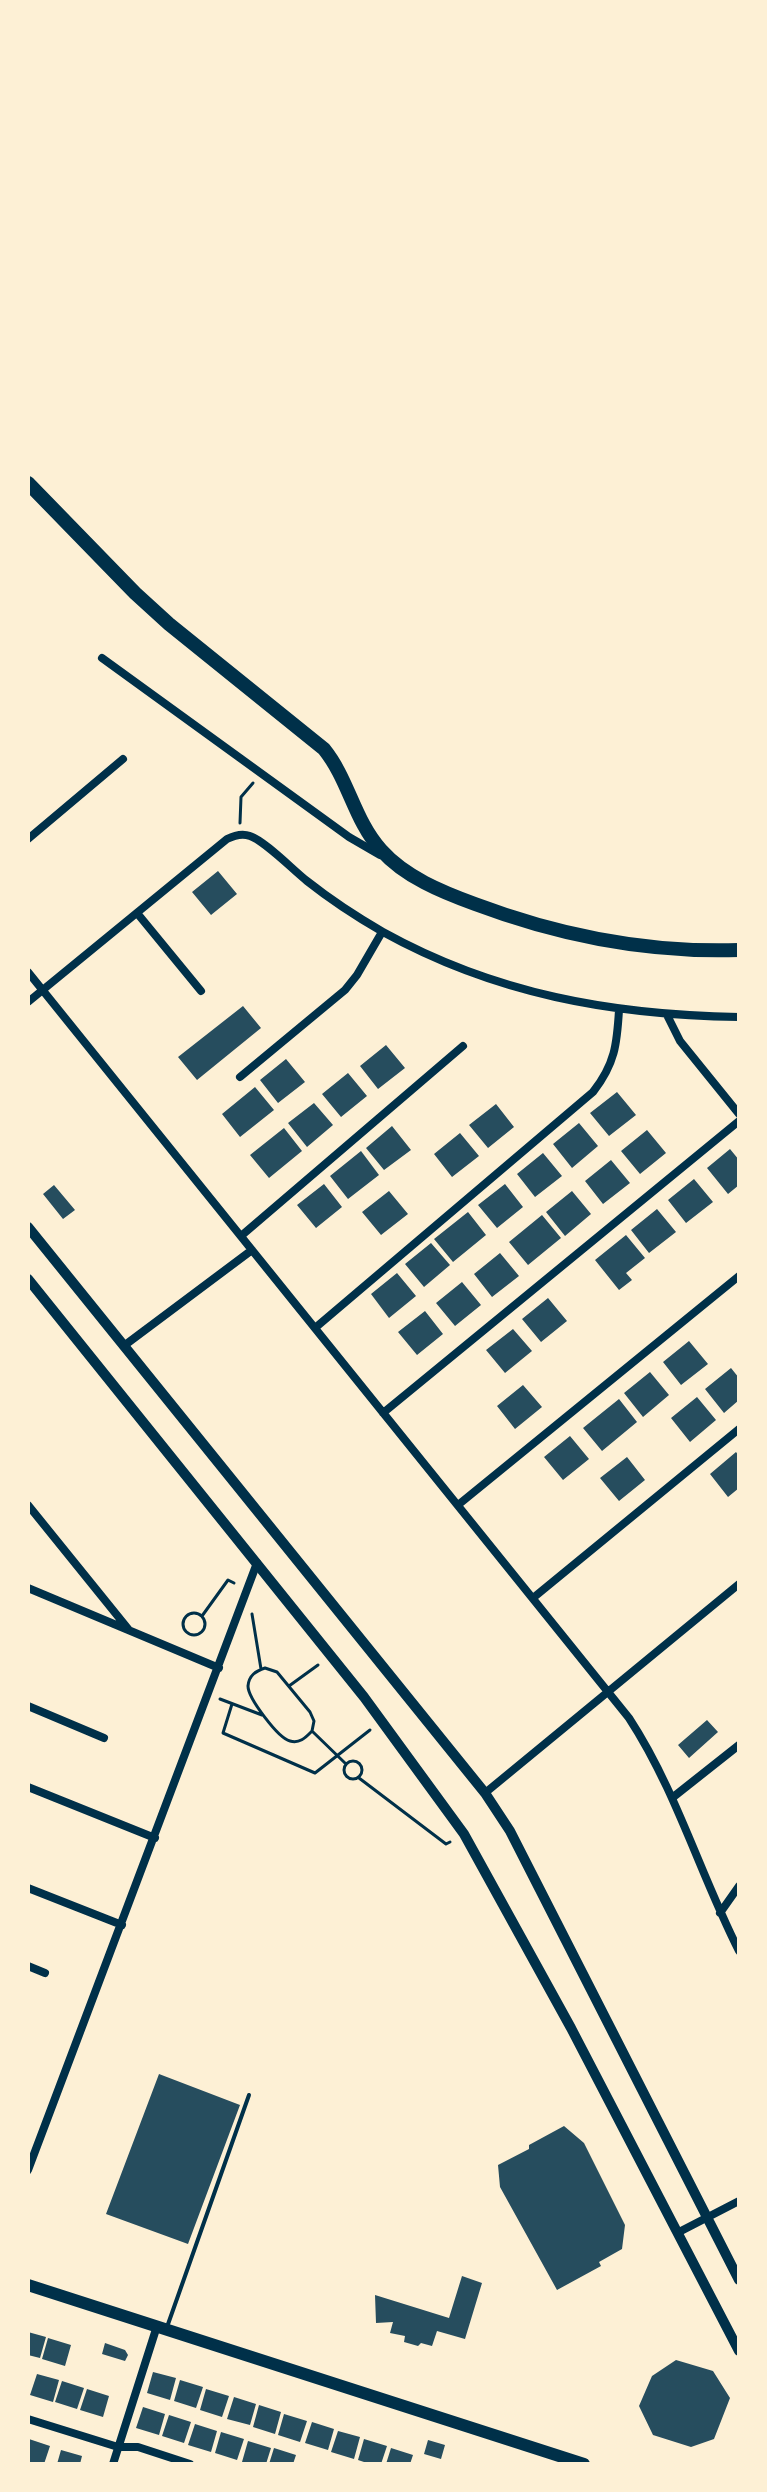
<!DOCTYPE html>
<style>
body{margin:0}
#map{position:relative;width:767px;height:2492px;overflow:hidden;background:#fdf0d5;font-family:"IBM Plex Sans",sans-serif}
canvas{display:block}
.frame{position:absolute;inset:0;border:30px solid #fdf0d5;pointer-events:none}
</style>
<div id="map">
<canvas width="767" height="2492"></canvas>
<div class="frame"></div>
</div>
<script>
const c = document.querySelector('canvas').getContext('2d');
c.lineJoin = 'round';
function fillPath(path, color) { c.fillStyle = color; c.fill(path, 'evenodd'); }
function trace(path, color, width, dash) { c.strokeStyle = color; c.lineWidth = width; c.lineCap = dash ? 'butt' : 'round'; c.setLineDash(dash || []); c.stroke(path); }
fillPath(new Path2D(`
 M218,871L237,894L211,915L192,892Z
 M243,1006L261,1028L197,1080L178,1057Z
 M386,1045L405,1068L378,1089L360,1066Z
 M286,1059L305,1082L278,1103L260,1080Z
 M348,1073L367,1096L341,1117L322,1094Z
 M255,1087L274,1110L240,1137L222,1114Z
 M617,1092L636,1115L609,1136L590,1113Z
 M314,1103L333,1125L307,1147L288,1123Z
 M496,1104L514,1127L488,1148L469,1125Z
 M579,1123L598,1146L572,1168L553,1144Z
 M392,1126L411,1150L384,1170L366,1148Z
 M284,1128L302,1151L269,1178L250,1155Z
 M647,1130L666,1153L640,1174L621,1151Z
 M460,1133L479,1156L452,1177L434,1154Z
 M730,1149L739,1160V1185L728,1194L707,1168Z
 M361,1151L379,1175L348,1199L330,1176Z
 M543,1153L562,1176L535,1197L517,1174Z
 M611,1160L630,1183L603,1204L585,1181Z
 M694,1179L713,1202L686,1223L668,1200Z
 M324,1184L342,1207L316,1228L297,1205Z
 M505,1184L523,1207L497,1228L478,1205Z
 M54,1185L75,1210L63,1219L43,1194Z
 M389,1191L408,1214L381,1235L362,1212Z
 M572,1191L591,1214L565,1236L546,1212Z
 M657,1209L676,1232L649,1253L631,1230Z
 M468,1212L486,1235L453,1262L434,1239Z
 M542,1215L561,1238L528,1265L509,1242Z
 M626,1235L645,1258L626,1273L632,1280L619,1290L595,1260Z
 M431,1243L450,1265L424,1287L405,1264Z
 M500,1253L519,1276L492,1297L474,1274Z
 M397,1273L416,1296L389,1318L371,1294Z
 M462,1282L481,1305L455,1326L436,1303Z
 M548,1298L567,1321L541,1342L522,1319Z
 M425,1311L443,1334L417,1355L398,1332Z
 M513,1329L532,1351L505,1373L486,1350Z
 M689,1341L708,1364L681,1385L663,1362Z
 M731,1368L739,1378V1400L724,1413L705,1389Z
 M650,1372L669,1395L643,1417L624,1393Z
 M523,1385L542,1407L515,1429L497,1406Z
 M697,1397L716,1420L690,1442L671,1418Z
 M619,1399L637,1422L602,1451L583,1428Z
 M570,1436L589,1459L563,1480L544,1457Z
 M736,1452L739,1456V1488L728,1497L710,1474Z
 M627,1457L645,1480L619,1501L600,1478Z
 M707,1720L718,1732L689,1758L678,1745Z
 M159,2074L240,2105L188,2244L106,2214Z
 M564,2126L584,2143L625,2225L622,2249L599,2262L601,2266L557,2290L500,2187L498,2165L529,2149V2145Z
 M462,2276L482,2283L465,2339L437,2331L432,2346L421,2343L418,2346L404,2342L405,2336L390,2333L393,2322L376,2323L375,2295L449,2318Z
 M28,2332L46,2337L40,2358L28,2355Z
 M48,2338L71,2345L65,2366L42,2359Z
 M105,2343L125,2350L128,2355L125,2361L102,2354Z
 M676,2360L713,2371L730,2398L714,2439L691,2447L653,2435L639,2406L652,2376Z
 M153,2372L176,2378L170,2400L147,2393Z
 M37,2374L59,2380L53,2402L30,2395Z
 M180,2380L203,2387L196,2408L174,2401Z
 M62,2381L84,2388L77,2409L55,2402Z
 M87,2389L109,2396L103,2417L80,2410Z
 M206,2389L229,2396L222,2417L200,2410Z
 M234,2397L256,2404L250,2425L227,2419Z
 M259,2405L281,2412L275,2434L253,2427Z
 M143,2407L165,2414L159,2435L136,2428Z
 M284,2414L307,2421L300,2442L278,2435Z
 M169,2415L191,2422L184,2443L162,2436Z
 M312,2422L334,2429L328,2450L305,2443Z
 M195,2424L217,2431L211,2452L188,2445Z
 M338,2431L360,2437L354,2459L331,2452Z
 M221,2432L244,2439L237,2460L215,2453Z
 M29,2439L50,2446L44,2464H28Z
 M364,2439L387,2446L381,2464H370L358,2460Z
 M428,2440L445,2445L441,2459L424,2454Z
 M248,2441L271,2448L266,2464L242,2462Z
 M274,2448L296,2455L293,2464H269Z
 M391,2448L413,2455L410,2464H386Z
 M61,2450L82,2456L80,2464H57Z`), '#264d5e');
trace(new Path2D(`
 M240,823L241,797L253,783
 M183 1624a11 11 0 1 1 22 0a11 11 0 1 1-22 0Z
 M252,1614L261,1669
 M202,1616L228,1580L234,1583
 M265,1668L277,1672L310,1712L314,1721L312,1731C306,1737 300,1744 290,1741C278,1738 248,1698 248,1686C249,1675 256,1671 265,1668Z
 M289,1686L318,1665
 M220,1699L262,1715
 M232,1704L223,1733L315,1773L370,1730
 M312,1731L346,1764
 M344 1770a9 9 0 1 1 18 0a9 9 0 1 1-18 0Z
 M359,1778L446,1844L450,1842`), '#003049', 3);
trace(new Path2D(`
 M167,2327L249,2095`), '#003049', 4);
trace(new Path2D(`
 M102,658L349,837L380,855
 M28,839L123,759
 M137,913L201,991
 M28,972L629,1718C676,1790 700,1874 739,1951
 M28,1002L227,839C235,835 242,833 250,836C265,841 293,870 307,881C331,900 357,917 383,932C495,994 612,1015 739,1017
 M667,1015L680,1041L739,1114
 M240,1077L345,990L357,975L382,932
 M241,1236L463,1046
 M315,1328L593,1092C615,1064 617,1044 619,1010
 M125,1345L252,1250
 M383,1413L739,1121
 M28,1505L129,1630
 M458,1505L739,1276
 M28,1588L219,1668
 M533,1598L739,1429
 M28,1706L104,1738
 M28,1787L155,1838
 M485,1793L739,1584
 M672,1798L739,1745
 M28,1888L122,1925
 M720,1913L739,1886
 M28,1966L45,1973
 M28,2170L257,1563
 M679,2232L739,2201
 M28,2419L118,2447H138L190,2464
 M113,2464L157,2326`), '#003049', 8);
trace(new Path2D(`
 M28,1227L485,1793L510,1831L739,2280
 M28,1279L364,1697L464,1834L571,2028L739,2351`), '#003049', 10);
trace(new Path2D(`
 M28,2285L584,2464`), '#003049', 12);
trace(new Path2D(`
 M28,483L135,593L169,624L324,749C349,780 354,820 381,850C405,877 442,892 475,904C560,936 649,953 739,950`), '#003049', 14);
</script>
